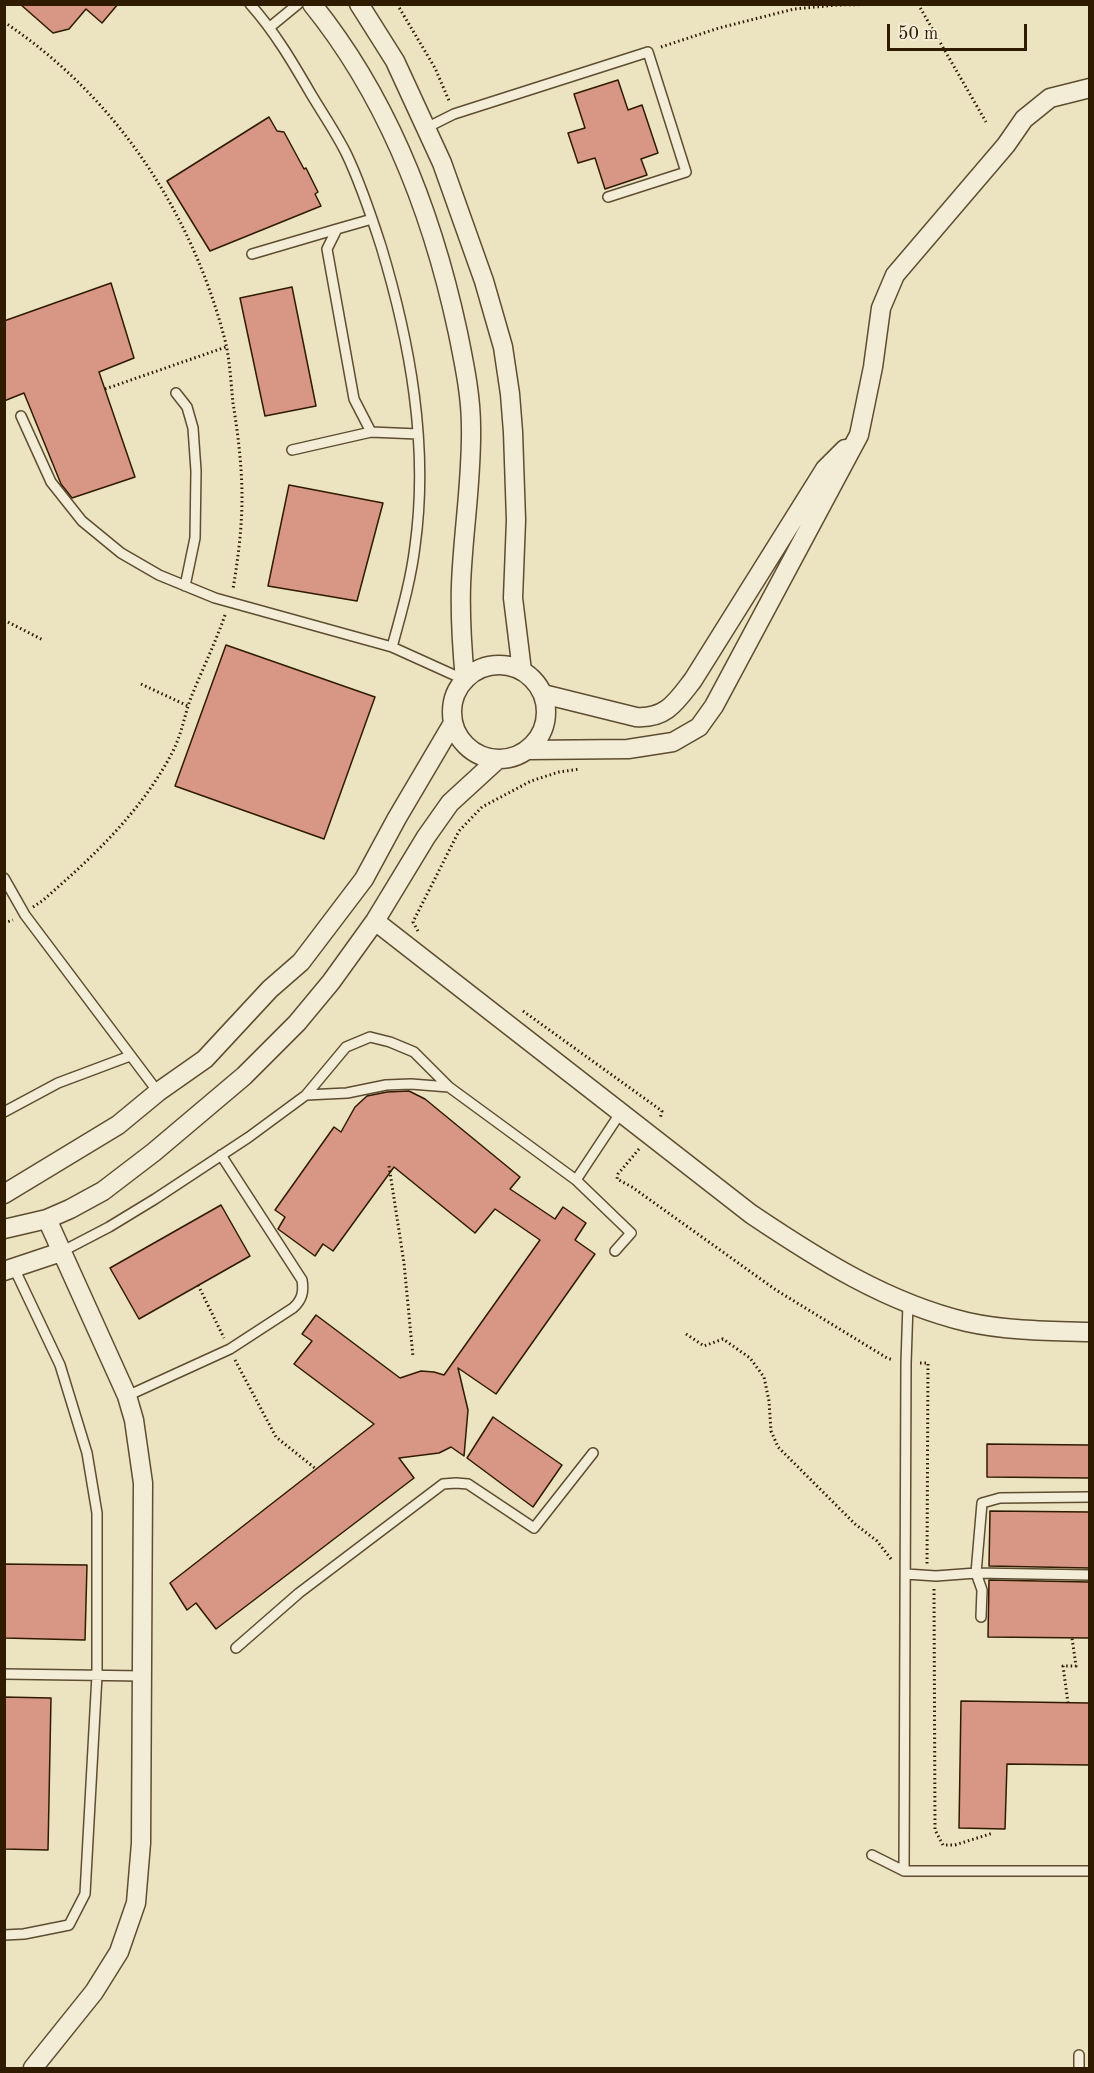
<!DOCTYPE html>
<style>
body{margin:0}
#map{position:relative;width:1094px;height:2073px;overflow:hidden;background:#ece3c1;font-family:"Old Standard TT",serif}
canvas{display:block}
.frame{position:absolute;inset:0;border:6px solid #2f1b00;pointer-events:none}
.scale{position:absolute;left:887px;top:24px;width:140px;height:27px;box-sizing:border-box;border:3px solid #2f1b00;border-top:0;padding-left:8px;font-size:18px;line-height:21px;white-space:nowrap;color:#2f1b00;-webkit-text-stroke:4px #f3edd7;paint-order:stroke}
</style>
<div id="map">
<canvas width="1094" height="2073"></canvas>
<div class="frame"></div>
<div class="scale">50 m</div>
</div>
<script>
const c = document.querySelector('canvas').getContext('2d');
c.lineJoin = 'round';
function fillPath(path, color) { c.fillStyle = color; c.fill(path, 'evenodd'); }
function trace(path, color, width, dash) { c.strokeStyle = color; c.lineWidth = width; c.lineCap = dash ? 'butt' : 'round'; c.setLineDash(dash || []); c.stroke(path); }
const building = new Path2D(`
 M20,4H118L102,23L86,9L69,29L53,33Z
 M618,80L628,110L642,105L658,153L641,159L647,175L605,189L595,158L578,163L568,133L585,128L574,94Z
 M269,117L277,131L284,132L304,169L306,168L318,192L315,194L321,206L210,251L167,181Z
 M111,283L134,358L99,372L135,477L72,498L61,484L24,393L4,401V321Z
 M292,287L316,406L265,416L240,298Z
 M289,485L383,503L357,601L268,586Z
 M226,645L375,697L324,839L175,786Z
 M409,1091L425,1099L520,1177L510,1189L555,1219L563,1207L586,1223L575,1240L595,1254L496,1394L458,1368L468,1410L464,1456L451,1447L439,1453L399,1458L414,1478L216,1629L196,1603L187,1610L170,1583L374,1424L294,1364L312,1341L302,1334L316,1315L400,1378L421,1371L434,1372L444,1375L540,1240L495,1209L475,1233L394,1167L333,1251L323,1244L315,1256L278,1229L285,1217L275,1210L334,1127L341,1132L355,1107L367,1096L387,1092Z
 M221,1205L250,1256L139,1319L110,1268Z
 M493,1417L562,1465L533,1507L467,1458Z
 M987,1444L1089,1445V1478L987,1477Z
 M990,1511L1089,1512V1568L989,1566Z
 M4,1564L87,1565L85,1640L4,1638Z
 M989,1580L1089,1582V1638L988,1637Z
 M4,1697L51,1698L48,1850L4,1849Z
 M961,1701L1089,1703V1765L1007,1764L1005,1829L959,1828Z`);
fillPath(building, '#d89684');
trace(building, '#2f1b00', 1.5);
const lane = new Path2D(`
 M250,4C275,32 293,63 311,94C323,114 336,133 346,153C360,182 371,215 381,246C410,342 429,445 415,546C411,580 401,614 392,647
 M270,27L298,4
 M426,128L454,114L648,52L686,172L608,197
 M372,219L337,229L327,249L354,399L371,432L418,434
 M252,254L337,229
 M176,393L187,407L193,428L196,471L195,538L185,586
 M21,416L51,482L82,521L121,553L159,575L215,598L392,647L465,680
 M292,450L371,432
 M4,878L25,915L158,1092
 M306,1095L347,1093L386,1085L411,1084L449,1087
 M4,1112L58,1083L130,1056
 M576,1180L621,1112
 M61,1252L109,1227L155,1199L249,1137L306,1095L346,1047L370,1037L390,1042L414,1052L449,1087L576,1180L631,1233L615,1251
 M908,1304L906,1363L904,1871H1090
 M127,1396L230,1349L293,1308C302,1300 304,1292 302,1280L221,1155
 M906,1574L936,1576L976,1573L1090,1575
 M981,1617L982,1590L976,1573L982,1503L1000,1498L1090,1497
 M236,1648L299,1593L443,1484L456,1483L468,1484L534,1528L593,1453
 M4,1674L143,1676
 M872,1855L904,1871
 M4,1935L24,1934L69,1925L85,1894L97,1675V1513L87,1453L60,1365L14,1268
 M1079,2068V2055`);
const street = new Path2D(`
 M312,4C388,98 433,216 458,333C464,363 471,395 471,427C472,480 463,532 461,585C460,617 462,648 465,680
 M359,4L395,61L442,163L484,281L503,347L510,394L513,432L516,520L513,598L522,671
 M452 712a47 47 0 1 1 94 0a47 47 0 1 1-94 0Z
 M543,694L636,717C666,719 676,702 693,680L825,469L845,449
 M528,750L628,749L673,742L699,727L714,706L859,435L873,367L881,308L895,275L1006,145L1024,119L1050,98L1090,88
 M375,921L751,1214C818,1259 887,1303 967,1322C1007,1331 1049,1331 1090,1332
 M4,1194L118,1125L158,1092L205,1059L270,989L301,962L364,879L397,818L453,723
 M4,1229L47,1219L70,1209L103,1191L154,1152L244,1076L297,1023L331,982L375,921L426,837L450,803L498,759
 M4,1271L61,1252
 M33,2068L94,1992L119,1952L136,1903L141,1843L143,1483L134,1420L127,1396L47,1219`);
trace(lane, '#5e4d30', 12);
trace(street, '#5e4d30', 21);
trace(new Path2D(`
 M397,4L435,68L450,103
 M918,4L986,122
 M4,22C117,97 193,214 226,344C230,363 231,384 233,403C238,434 242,466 242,498C242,528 238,559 233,589
 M661,47L719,28L794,9L837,5L893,4
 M105,389L226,347
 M4,620L43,640
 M141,684L188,706
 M33,907L42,901C92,858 141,812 172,753C181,736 184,718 190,700C201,672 215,644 225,615
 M4,923L13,920
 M418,931L413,922L459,831L482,807L531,781L559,772L580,769
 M523,1011L662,1111L660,1119
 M639,1149L618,1174L617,1179L632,1187L776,1290L887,1358L893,1360
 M389,1166L404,1263L413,1357
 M198,1285L224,1338
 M686,1334L704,1346L723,1339L750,1358L764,1377L769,1401L771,1431L778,1447L855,1524L877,1541L891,1559
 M235,1360L276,1437L316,1469
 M920,1363H928L927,1564
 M934,1589L935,1830L943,1845H955L993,1833
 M1068,1703L1063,1666H1076L1072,1638`), '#2f1b00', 3, [1.5, 3]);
trace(lane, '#f3edd7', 9);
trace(street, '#f3edd7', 18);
</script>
